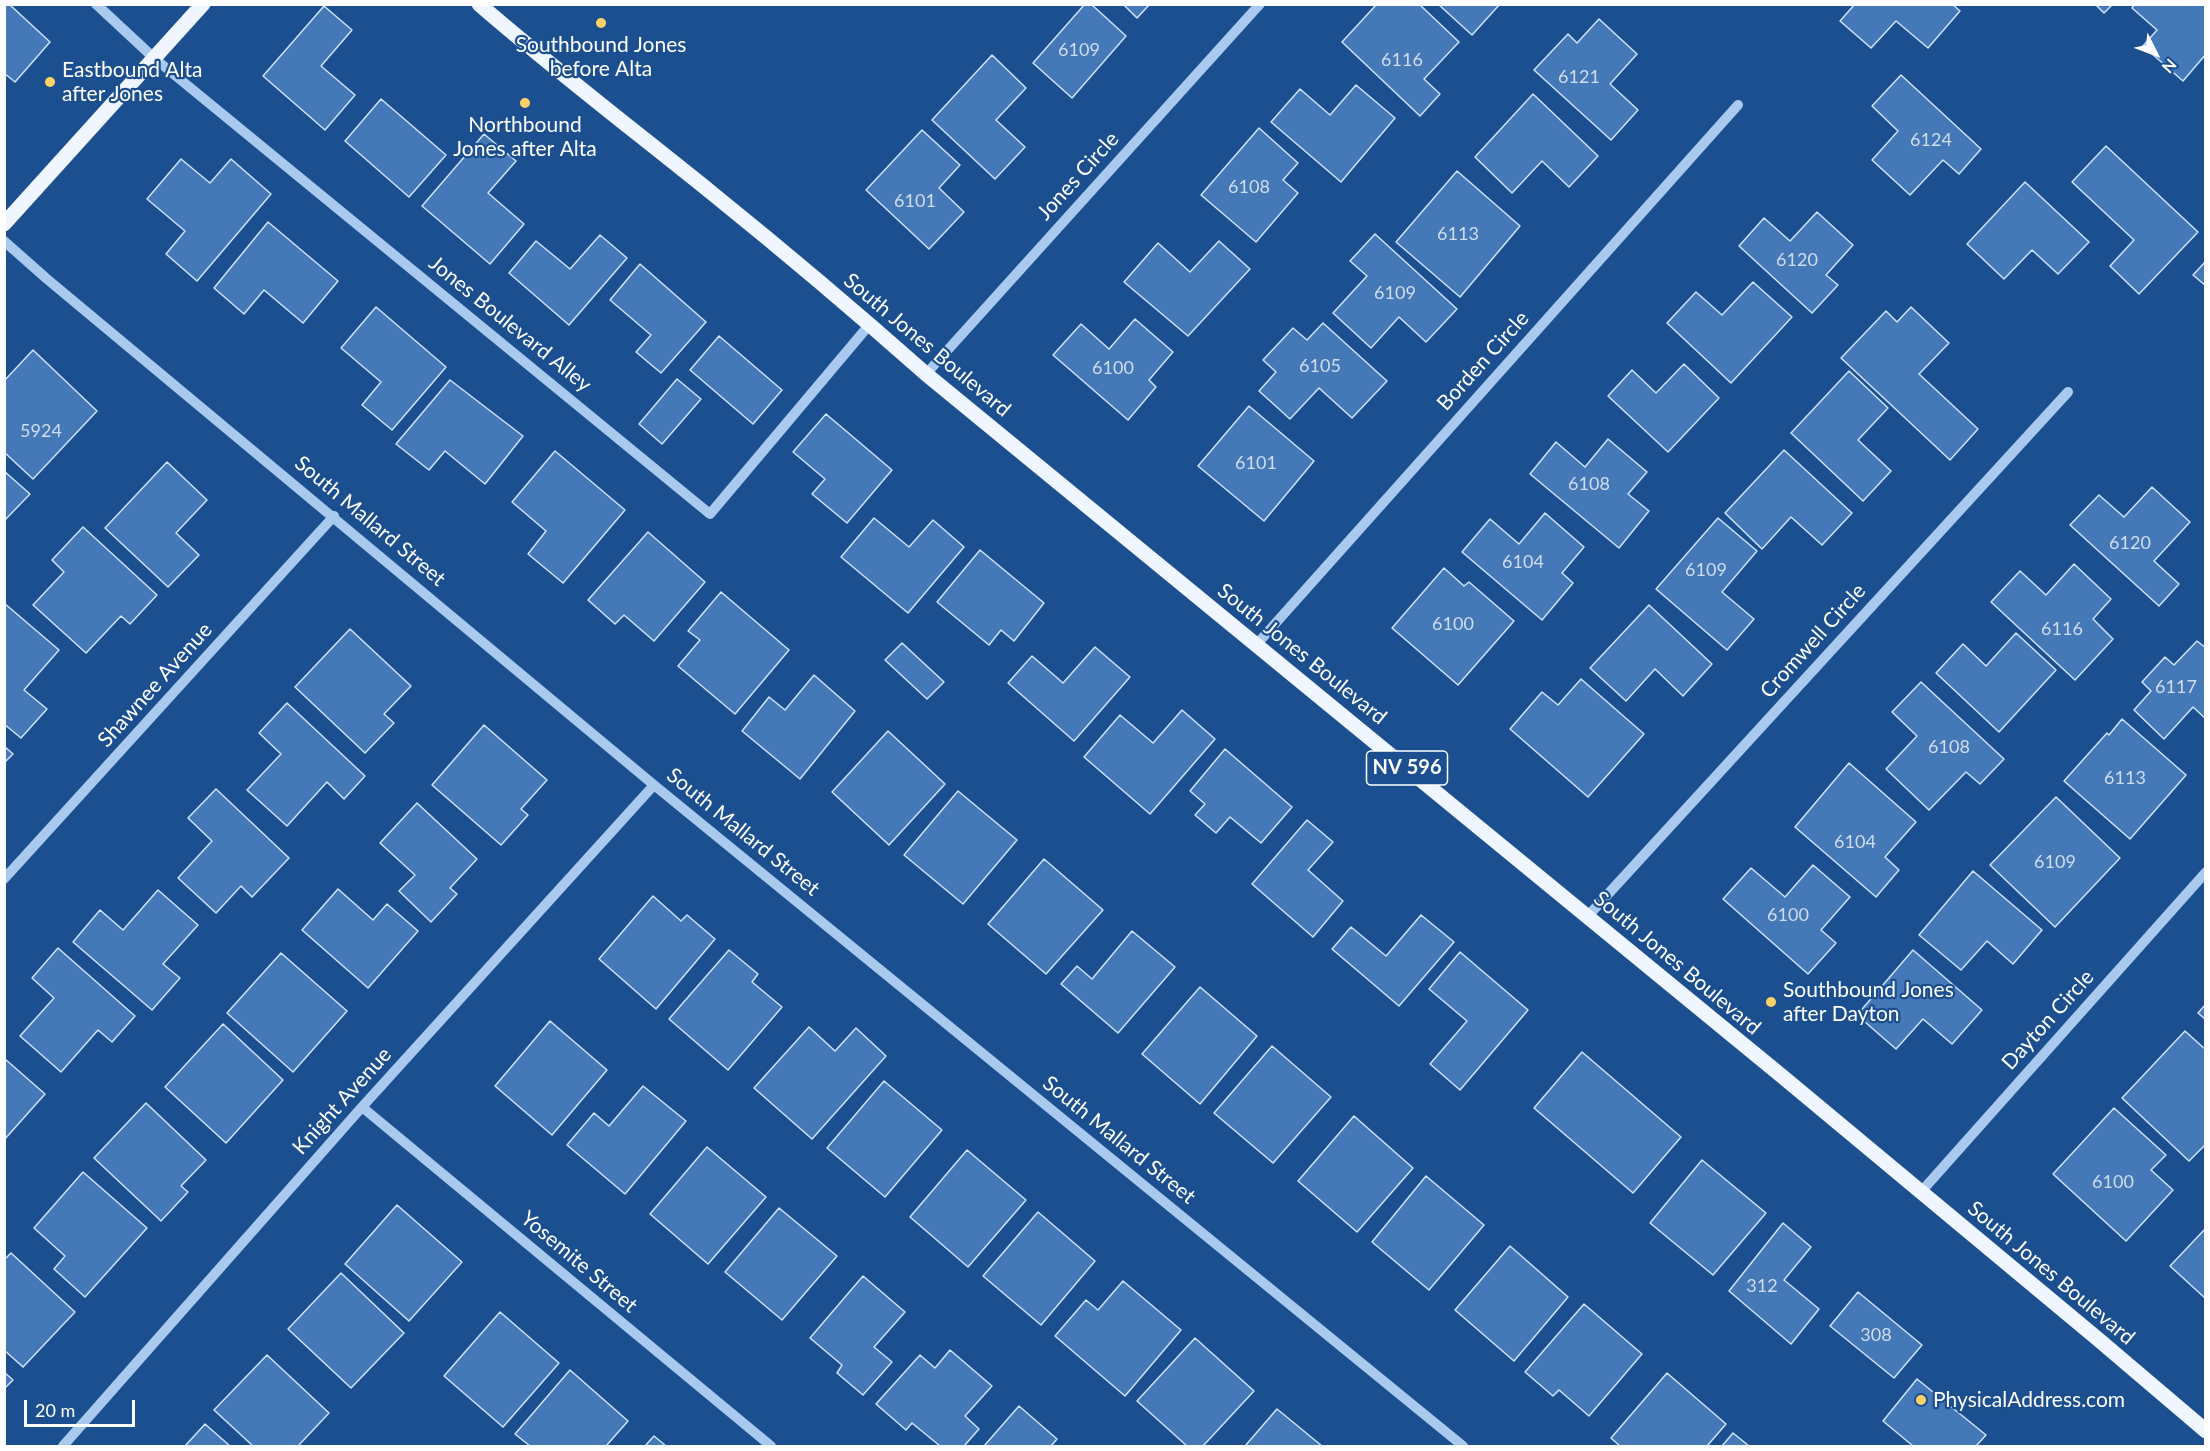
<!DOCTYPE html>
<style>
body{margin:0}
#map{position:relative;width:2210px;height:1451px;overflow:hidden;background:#1b4f8f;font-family:Lato,sans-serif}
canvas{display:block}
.frame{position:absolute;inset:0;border:6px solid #fff;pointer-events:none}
.north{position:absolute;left:2126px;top:24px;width:60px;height:60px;-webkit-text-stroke:4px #1b4f8f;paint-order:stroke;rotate:132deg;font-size:16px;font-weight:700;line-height:24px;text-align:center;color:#fff}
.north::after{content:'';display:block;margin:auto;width:21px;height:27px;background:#fff;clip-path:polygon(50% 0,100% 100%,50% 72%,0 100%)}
.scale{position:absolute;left:24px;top:1400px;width:111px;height:27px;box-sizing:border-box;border:3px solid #fff;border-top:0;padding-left:8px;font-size:18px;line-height:21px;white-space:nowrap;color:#fff;-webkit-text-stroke:4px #1b4f8f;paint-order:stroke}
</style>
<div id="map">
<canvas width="2210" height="1451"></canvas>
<div class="frame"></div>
<div class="north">N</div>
<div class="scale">20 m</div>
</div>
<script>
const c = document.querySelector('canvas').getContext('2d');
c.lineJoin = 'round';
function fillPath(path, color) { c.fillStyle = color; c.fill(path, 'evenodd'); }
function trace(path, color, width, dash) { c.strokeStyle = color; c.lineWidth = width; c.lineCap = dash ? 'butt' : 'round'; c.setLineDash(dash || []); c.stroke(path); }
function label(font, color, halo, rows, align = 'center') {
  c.font = font + ' Lato,sans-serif'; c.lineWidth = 4.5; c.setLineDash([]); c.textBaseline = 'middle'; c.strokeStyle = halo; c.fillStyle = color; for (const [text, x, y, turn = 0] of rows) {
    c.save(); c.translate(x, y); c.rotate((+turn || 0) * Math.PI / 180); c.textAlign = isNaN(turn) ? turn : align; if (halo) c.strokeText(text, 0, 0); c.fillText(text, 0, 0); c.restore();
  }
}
const building = new Path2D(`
 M4,4H9L50,42L15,82L4,73Z
 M1085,4H1091L1126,36L1072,98L1033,63Z
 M1123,4H1150L1137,18Z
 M1377,4H1419L1459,42L1424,79L1440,94L1420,116L1342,42Z
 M1438,4H1500L1472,35Z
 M1855,4H1952L1960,11L1928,48L1896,21L1871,48L1840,21Z
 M2095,4H2113L2104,13Z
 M2135,4H2206V54L2183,81L2143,46L2157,30L2132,8Z
 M324,6L352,30L321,66L355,95L325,130L263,76Z
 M1599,19L1637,54L1610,84L1638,110L1611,140L1534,70L1568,34L1577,43Z
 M992,55L1026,88L996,120L1025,147L995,179L932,120Z
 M1901,75L1981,149L1959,174L1943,160L1910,195L1872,160L1898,131L1872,106Z
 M1356,85L1395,118L1341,182L1271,122L1300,89L1330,115Z
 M1533,94L1598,156L1569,187L1542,161L1512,193L1475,157Z
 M381,99L446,155L409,197L345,141Z
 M1259,128L1298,163L1283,180L1298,193L1256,242L1201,195Z
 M922,130L960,165L939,188L964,212L929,249L866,190Z
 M484,134L516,161L488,193L524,224L490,264L422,206Z
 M2106,146L2198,232L2139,294L2110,266L2134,240L2072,182Z
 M181,159L210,183L231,159L271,194L197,281L166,254L185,231L147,199Z
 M1457,171L1520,226L1460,297L1396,242Z
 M2025,182L2089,242L2058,274L2032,250L2004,279L1967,244Z
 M1817,212L1853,245L1826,275L1838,285L1812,313L1739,246L1764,218L1790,241Z
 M268,222L338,281L303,323L264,290L244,314L214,288Z
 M1375,234L1457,309L1426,342L1399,317L1371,348L1333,313L1367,276L1350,261Z
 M600,235L627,258L569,325L509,273L536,241L570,269Z
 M1219,241L1250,269L1188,336L1124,282L1158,243L1190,272Z
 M2206,261V286L2193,275Z
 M640,264L706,322L661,373L636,352L651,335L610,300Z
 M1753,282L1792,317L1731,383L1667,323L1696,292L1722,315Z
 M376,307L446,367L392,430L362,405L381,382L341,348Z
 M1911,307L1949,343L1919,374L1978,429L1950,460L1841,358L1886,311L1897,322Z
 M1135,319L1173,352L1149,380L1156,387L1128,420L1053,355L1081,324L1109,349Z
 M1323,323L1387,381L1352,418L1319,388L1290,419L1259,391L1276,372L1263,360L1293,328L1307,340Z
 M719,336L782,390L753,424L690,370Z
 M33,350L97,411L33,479L4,452V381Z
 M1684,364L1719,398L1668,452L1608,396L1632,370L1656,393Z
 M1849,371L1888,408L1858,440L1891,471L1863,501L1791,433Z
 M677,379L701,399L662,444L639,424Z
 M450,380L523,436L485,484L445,451L429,470L396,444Z
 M1249,406L1314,461L1264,521L1198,466Z
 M826,414L892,470L847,523L812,494L825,479L793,452Z
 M1608,439L1647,472L1628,494L1649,511L1619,548L1530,474L1556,442L1585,467Z
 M1784,450L1852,513L1822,545L1791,517L1762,549L1725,513Z
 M555,451L625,510L563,583L528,554L546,531L512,502Z
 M167,462L207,500L176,533L199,555L168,587L105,528Z
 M4,471L30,494L4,521Z
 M2152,487L2190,522L2154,561L2179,584L2159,606L2070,525L2099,495L2124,517Z
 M1545,513L1584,547L1562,573L1573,583L1542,620L1462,552L1490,519L1519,544Z
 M874,518L909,547L933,520L964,547L908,613L841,557Z
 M1718,518L1757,551L1722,592L1754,619L1727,650L1656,589Z
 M83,527L157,595L130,624L121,616L86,653L33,605L64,572L52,560Z
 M648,532L705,582L654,641L624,615L615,624L588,600Z
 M980,550L1044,603L1014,641L1001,630L989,645L937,602Z
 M2074,564L2111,599L2093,619L2113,639L2075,680L1991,602L2020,571L2046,595Z
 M1444,568L1464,586L1469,582L1514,621L1458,685L1392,628Z
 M721,592L789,650L735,714L678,666L700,640L688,631Z
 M4,603L59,650L24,690L47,709L21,738L4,724Z
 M1649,605L1712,664L1683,696L1655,669L1626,701L1590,668Z
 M350,629L411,686L384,714L394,723L365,753L295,687Z
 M2016,633L2056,670L1999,732L1936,673L1963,644L1986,666Z
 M2197,641L2206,648V719L2193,707L2164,739L2134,710L2151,691L2142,682L2165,657L2174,665Z
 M902,643L944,682L927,699L885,660Z
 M1095,647L1130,677L1074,741L1008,683L1032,656L1063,683Z
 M814,675L855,711L800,779L742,731L769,697L785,710Z
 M1581,679L1644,734L1588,797L1510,729L1542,692L1558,705Z
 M1921,682L2004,759L1980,784L1966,772L1929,810L1886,769L1917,736L1892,712Z
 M287,703L365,776L344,799L327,782L287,826L247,790L281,754L259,733Z
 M1182,710L1215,739L1150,814L1084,757L1120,715L1153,743Z
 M2122,719L2186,775L2130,839L2064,781L2107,733L2109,735Z
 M484,725L547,780L521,809L528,815L501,845L432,785Z
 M888,731L945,784L889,845L832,792Z
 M4,746L13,754L4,763Z
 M1225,749L1292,807L1261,843L1230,817L1216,833L1195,815L1205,804L1190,791Z
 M1849,763L1916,822L1885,857L1899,870L1876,897L1795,827Z
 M216,789L289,858L252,897L241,886L216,913L178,878L212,841L188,818Z
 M958,791L1017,840L963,904L904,855Z
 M2056,797L2120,858L2055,927L1990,865Z
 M417,803L477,859L450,888L457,894L431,922L399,891L415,875L380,843Z
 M1307,820L1333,842L1308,870L1343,901L1313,937L1252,884Z
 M1044,859L1103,910L1046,974L988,924Z
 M1813,865L1850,897L1821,930L1836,943L1808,974L1723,899L1751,868L1785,897Z
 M1973,871L2042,930L2013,964L1987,941L1961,970L1919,935Z
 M338,889L373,920L387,904L418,931L368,988L302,930Z
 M158,890L198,925L163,964L180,978L152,1010L73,942L100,910L123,930Z
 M653,896L681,921L687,915L715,939L656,1009L599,959Z
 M1421,915L1454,942L1399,1006L1332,949L1351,927L1386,956Z
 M1132,931L1175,967L1118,1033L1061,984L1077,966L1092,979Z
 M58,948L135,1016L112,1042L98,1030L61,1072L20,1036L54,998L32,978Z
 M729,950L758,974L752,982L782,1007L728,1070L669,1019Z
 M1913,950L1982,1010L1952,1044L1923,1019L1896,1049L1857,1015Z
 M1460,952L1528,1010L1460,1090L1430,1064L1467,1021L1429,989Z
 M281,953L347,1011L293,1072L227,1013Z
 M1200,987L1257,1036L1200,1104L1142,1054Z
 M2206,1004V1020L2198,1013Z
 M550,1021L607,1070L552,1135L495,1086Z
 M223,1024L283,1080L226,1143L165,1087Z
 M809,1027L835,1051L856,1028L886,1056L812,1139L754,1088Z
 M2185,1031L2206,1050V1144L2189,1161L2122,1098Z
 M1272,1046L1331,1097L1273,1163L1214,1113Z
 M1582,1052L1681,1137L1633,1193L1534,1108Z
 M5,1059L45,1094L4,1140V1059Z
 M884,1081L942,1130L885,1197L827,1148Z
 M643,1086L686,1121L625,1194L567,1145L594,1113L609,1126Z
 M146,1103L206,1160L181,1186L188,1192L161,1221L94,1158Z
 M2114,1108L2166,1155L2151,1170L2173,1190L2126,1241L2053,1174Z
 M1354,1116L1413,1168L1357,1232L1298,1181Z
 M707,1147L766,1197L708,1264L650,1214Z
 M967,1150L1026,1200L968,1267L910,1217Z
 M1702,1160L1766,1213L1713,1275L1650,1223Z
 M83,1172L147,1228L85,1297L54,1269L65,1256L34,1228Z
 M1426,1176L1484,1225L1429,1290L1372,1242Z
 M397,1205L462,1262L409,1321L345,1264Z
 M779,1208L837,1256L782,1320L725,1272Z
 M1038,1212L1095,1261L1041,1325L983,1276Z
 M1783,1223L1811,1247L1784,1280L1819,1309L1791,1344L1729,1291Z
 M2206,1228V1299L2170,1266Z
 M1510,1246L1568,1297L1514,1361L1455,1310Z
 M11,1253L75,1312L23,1367L4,1350V1260Z
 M341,1273L404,1333L351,1388L288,1329Z
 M863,1276L905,1312L874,1347L892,1362L863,1395L837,1373L842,1365L810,1338Z
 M1123,1281L1181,1330L1125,1396L1055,1336L1086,1300L1098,1310Z
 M1858,1292L1922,1345L1894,1378L1830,1326Z
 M1584,1304L1642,1354L1589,1416L1559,1390L1553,1396L1525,1372Z
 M500,1312L559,1363L503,1427L444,1376Z
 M1195,1338L1254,1391L1203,1446H1187L1137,1401Z
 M950,1350L992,1386L965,1416L979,1429L964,1446H940L912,1423L906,1430L876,1404L920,1355L935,1368Z
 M267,1355L329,1413L298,1446H253L214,1410Z
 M570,1370L628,1421L606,1446H530L515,1434Z
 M4,1372L13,1380L4,1389Z
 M1667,1373L1726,1424L1707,1446H1620L1611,1438Z
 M1917,1379L1986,1435L1976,1446H1913L1883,1421Z
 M1019,1406L1057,1439L1051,1446H984Z
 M1277,1409L1322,1446H1245Z
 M205,1424L230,1446H185Z
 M1733,1433L1749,1446H1722Z
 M654,1436L666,1446H645Z`);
fillPath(building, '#4478b7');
trace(building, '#cfe3fa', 1.5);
trace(new Path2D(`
 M96,4L154,58L710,514L870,324
 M4,241L47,279L654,785L1463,1446
 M926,374L1260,4
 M1257,644L1738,105
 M4,879L334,516
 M1587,917L2068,392
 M362,1107L771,1446
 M1920,1193L2206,872
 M63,1446L362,1107L654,785`), '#a9c9ee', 10);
trace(new Path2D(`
 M479,4C555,70 635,131 713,194C785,252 856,312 926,374L1783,1077L2099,1340L2206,1431
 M4,224L203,4`), '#f0f6ff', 15);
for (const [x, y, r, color] of [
 [601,23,6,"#ffd166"],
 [50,82,6,"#ffd166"],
 [525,103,6,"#ffd166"],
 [1771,1002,6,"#ffd166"],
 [1921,1400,6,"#ffd166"]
]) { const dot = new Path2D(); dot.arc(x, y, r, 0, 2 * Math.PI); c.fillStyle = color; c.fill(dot); trace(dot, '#1b4f8f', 2); }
label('18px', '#d0dded', null, [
 ["6109",1079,50],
 ["6116",1402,60],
 ["6121",1579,77],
 ["6124",1931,140],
 ["6108",1249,187],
 ["6101",915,201],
 ["6113",1458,234],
 ["6120",1797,260],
 ["6109",1395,293],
 ["6105",1320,366],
 ["6100",1113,368],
 ["5924",41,431],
 ["6101",1256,463],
 ["6108",1589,484],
 ["6120",2130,543],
 ["6104",1523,562],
 ["6109",1706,570],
 ["6100",1453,624],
 ["6116",2062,629],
 ["6117",2176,687],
 ["6108",1949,747],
 ["6113",2125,778],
 ["6104",1855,842],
 ["6109",2055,862],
 ["6100",1788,915],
 ["6100",2113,1182],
 ["312",1762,1286],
 ["308",1876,1335]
]);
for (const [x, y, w] of [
 [1407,768,81]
]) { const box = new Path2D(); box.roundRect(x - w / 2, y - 17, w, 34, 4.5); c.fillStyle = '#1b4f8f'; c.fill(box); trace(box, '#fff', 1.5); }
label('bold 20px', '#fff', null, [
 ["NV 596",1407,768]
]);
label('21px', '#fff', '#1b4f8f', [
 ["Southbound Jones",601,45,"center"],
 ["before Alta",601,69,"center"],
 ["Eastbound Alta",62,70],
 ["after Jones",62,94],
 ["Northbound",525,125,"center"],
 ["Jones after Alta",525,149,"center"],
 ["Southbound Jones",1783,990],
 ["after Dayton",1783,1014],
 ["PhysicalAddress.com",1933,1400]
], 'left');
label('21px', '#fff', '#1b4f8f', [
 ["Jones Circle",1078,176,-48],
 ["Jones Boulevard Alley",510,324,39],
 ["South Jones Boulevard",927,345,40],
 ["Borden Circle",1483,361,-48],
 ["South Mallard Street",370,521,40],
 ["Cromwell Circle",1813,641,-48],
 ["South Jones Boulevard",1302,654,39],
 ["Shawnee Avenue",155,685,-48],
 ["South Mallard Street",743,832,39],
 ["South Jones Boulevard",1677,963,40],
 ["Dayton Circle",2048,1020,-48],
 ["Knight Avenue",342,1101,-48],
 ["South Mallard Street",1119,1140,39],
 ["Yosemite Street",579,1262,40],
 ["South Jones Boulevard",2051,1273,40]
]);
</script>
